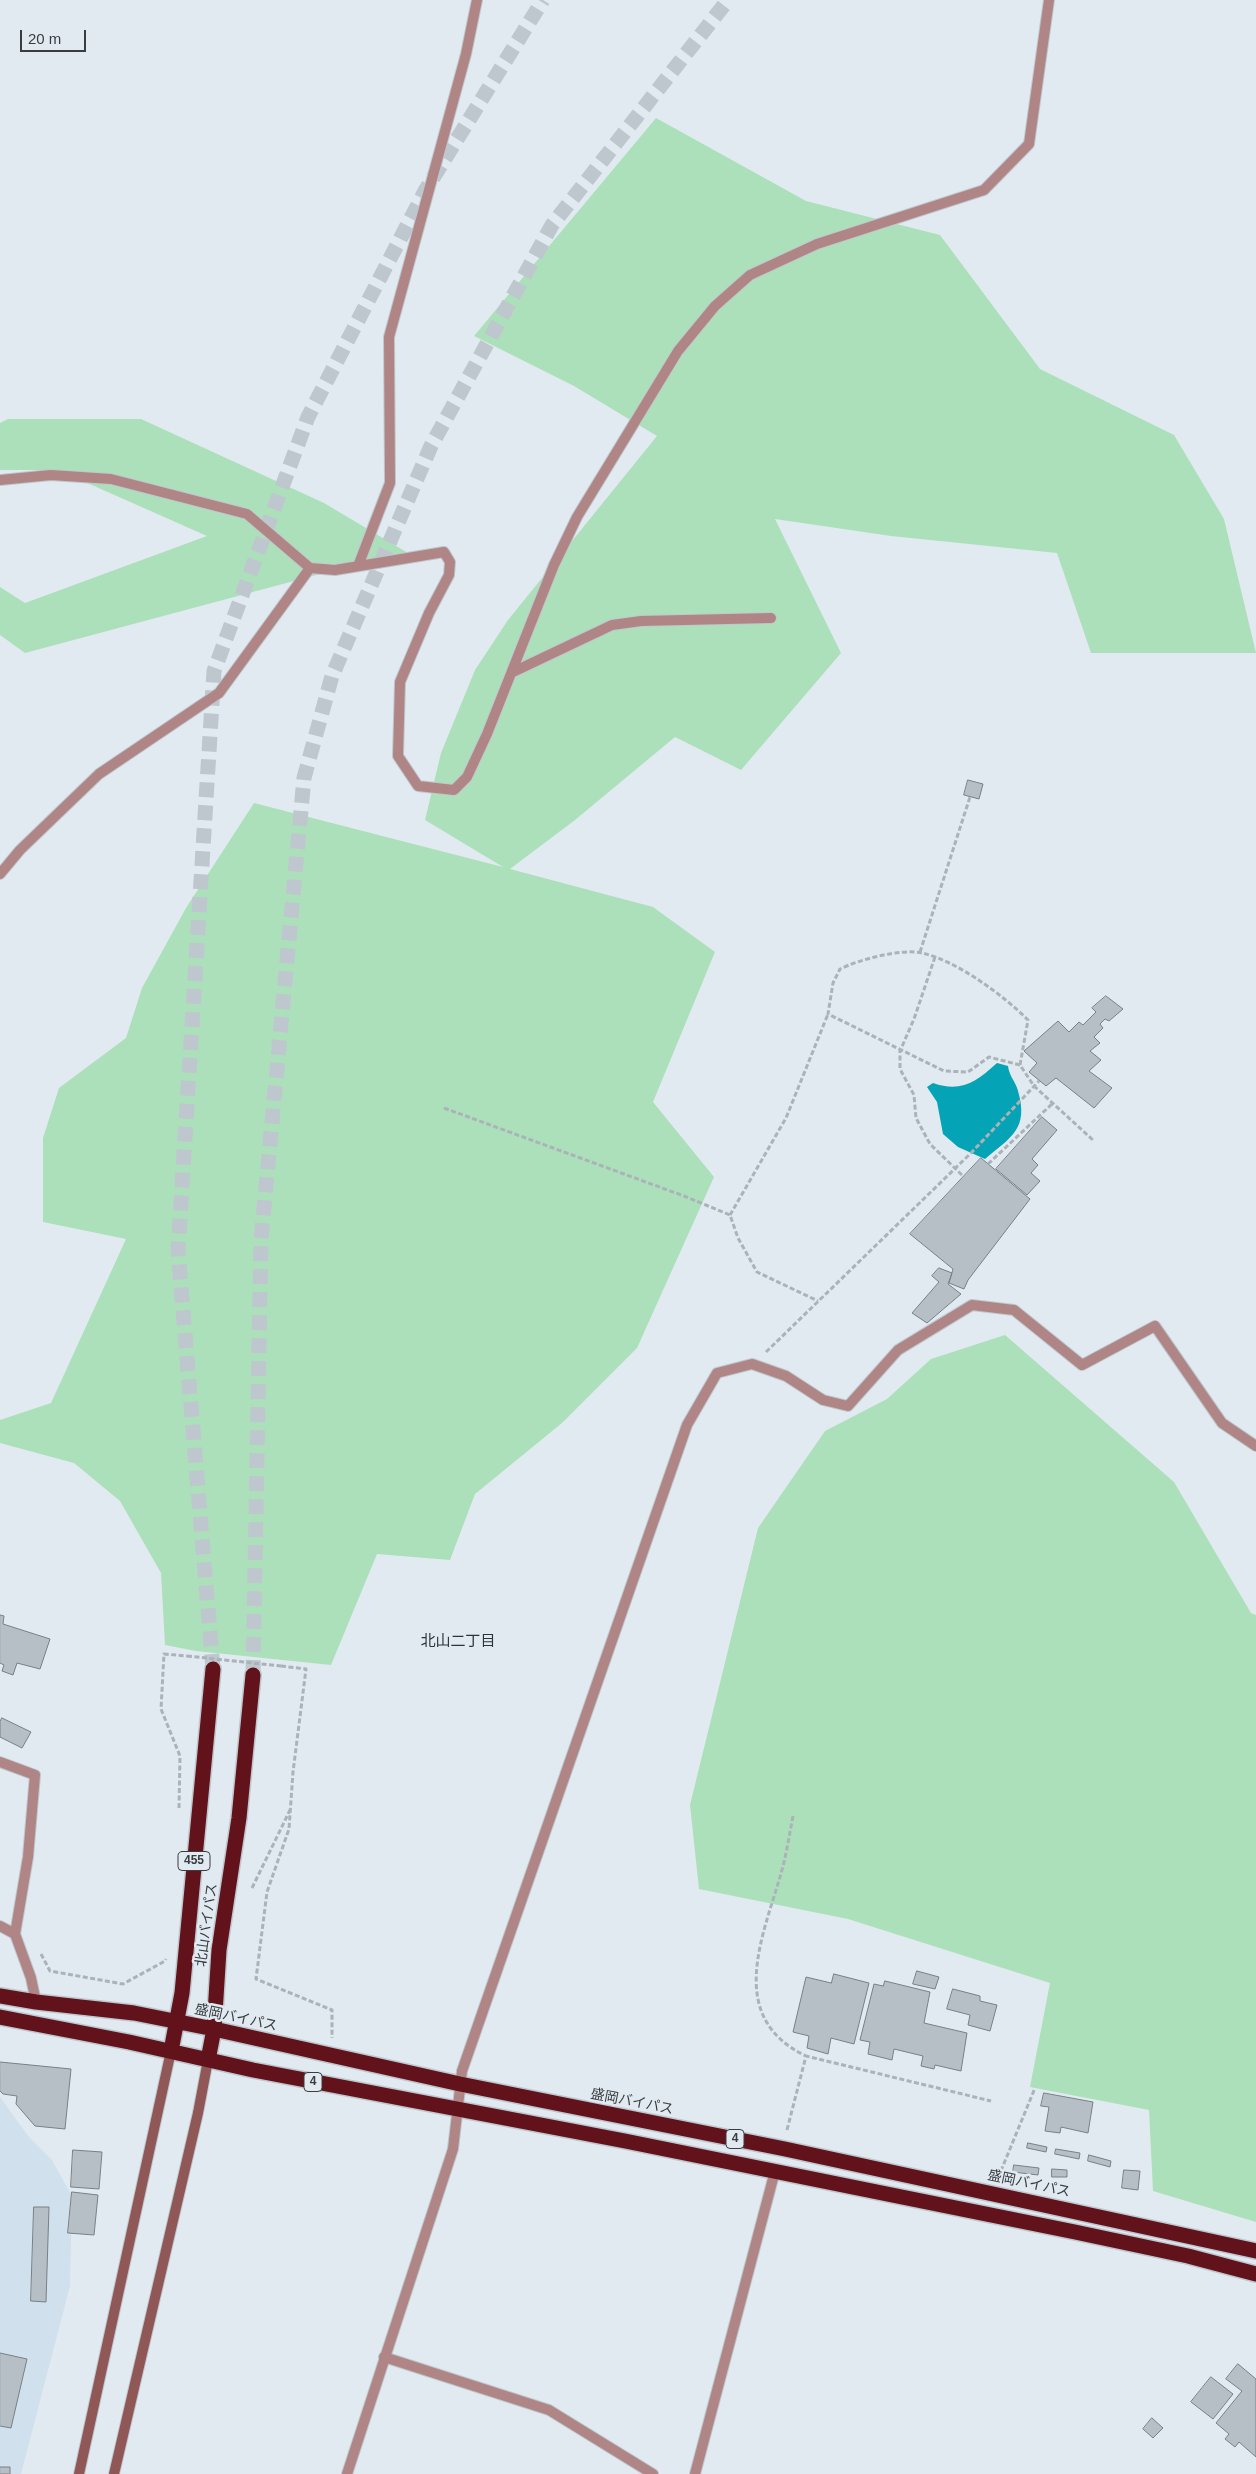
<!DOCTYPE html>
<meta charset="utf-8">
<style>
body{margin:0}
#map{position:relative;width:1256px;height:2474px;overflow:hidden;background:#e1eaf1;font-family:Arial,sans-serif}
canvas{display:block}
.scale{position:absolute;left:20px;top:30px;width:66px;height:22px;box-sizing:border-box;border:2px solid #393d40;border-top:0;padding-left:6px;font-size:15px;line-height:18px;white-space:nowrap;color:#393d40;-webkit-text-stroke:4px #e1eaf1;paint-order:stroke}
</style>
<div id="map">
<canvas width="1256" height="2474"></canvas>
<div class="scale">20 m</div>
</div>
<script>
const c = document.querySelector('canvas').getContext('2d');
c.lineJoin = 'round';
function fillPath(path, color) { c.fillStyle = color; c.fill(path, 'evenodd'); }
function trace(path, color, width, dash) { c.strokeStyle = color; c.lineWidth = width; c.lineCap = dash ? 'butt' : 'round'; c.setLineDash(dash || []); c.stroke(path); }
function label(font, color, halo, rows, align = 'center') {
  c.font = font + ' Arial,"Noto Sans JP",sans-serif'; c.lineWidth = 5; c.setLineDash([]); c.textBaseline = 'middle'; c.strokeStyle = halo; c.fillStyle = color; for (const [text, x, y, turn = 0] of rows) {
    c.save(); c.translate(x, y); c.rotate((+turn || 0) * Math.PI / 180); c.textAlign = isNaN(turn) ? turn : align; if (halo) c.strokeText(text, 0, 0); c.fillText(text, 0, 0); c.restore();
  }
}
fillPath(new Path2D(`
 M0,2097L29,2137L52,2160L72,2196L70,2286L21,2474H0Z`), '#d1e0ed');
fillPath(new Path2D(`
 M656,118L806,201L940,235L1040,369L1174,435L1224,519L1256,653H1091L1057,553L891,536L775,519L841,653L741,770L675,737L575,820L510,869L653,907L715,952L653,1102L714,1177L637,1348L562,1423L475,1494L450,1560L377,1554L331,1665L196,1651L165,1645L161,1573L120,1501L74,1463L0,1443V1420L51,1403L126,1239L43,1222V1138L59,1088L126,1038L142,988L186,908L254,803L503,867L425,820L441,753L475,670L508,620L657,436L574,386L474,336Z
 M8,419H141L324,503L408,553L335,570L25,653L0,635V587L25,603L207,536L58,470H0V423Z
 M1005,1335L1174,1482L1251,1613L1256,1615V2222L1153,2191L1149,2110L1030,2087L1050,1983L848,1919L699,1889L690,1805L758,1528L825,1431L887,1399L931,1359Z`), '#ace0ba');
fillPath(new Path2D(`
 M997,1063L1008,1066C1009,1076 1016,1082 1018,1091C1029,1129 1011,1137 985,1159L958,1147L943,1134L937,1102L927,1087L933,1083C961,1093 976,1082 997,1063Z`), '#04a3b5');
const building = new Path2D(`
 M968,780L983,784L979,799L964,795Z
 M1106,996L1123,1009L1109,1021L1105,1019L1100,1024L1103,1028L1094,1037L1100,1043L1090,1051L1101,1060L1089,1071L1112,1088L1094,1108L1056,1078L1046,1086L1029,1072L1037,1063L1024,1051L1058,1021L1069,1032L1079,1022L1083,1025L1096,1012L1092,1008Z
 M1042,1117L1057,1130L1032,1159L1038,1165L1031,1173L1040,1181L1027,1195L996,1169Z
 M981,1158L1030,1199L968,1280L964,1289L949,1283L953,1269L910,1234Z
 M939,1268L952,1273L948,1284L961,1294L927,1323L912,1313L939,1282L932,1276Z
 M0,1615L4,1616L3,1624L50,1639L40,1669L17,1663L13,1675L2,1671L4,1665L0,1663Z
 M2,1718L31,1732L22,1748L0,1737V1722Z
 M917,1971L939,1977L935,1989L913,1984Z
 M834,1974L869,1983L854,2044L831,2038L828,2054L807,2048L809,2036L793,2032L806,1977L831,1983Z
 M885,1981L930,1992L924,2023L967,2033L961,2071L935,2065L934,2069L921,2066L923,2056L894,2049L892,2060L868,2054L870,2042L860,2040L874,1984L883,1986Z
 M953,1989L980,1996V2001L997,2005L990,2031L968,2025L970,2015L947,2009Z
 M0,2062L71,2069L65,2129L35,2126L16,2104L17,2096L3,2094L0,2091Z
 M1044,2093L1093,2102L1088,2133L1061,2127L1060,2133L1045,2131L1049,2107L1041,2106Z
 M1028,2143L1047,2147L1046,2152L1027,2148Z
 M1056,2149L1080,2153L1079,2159L1055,2154Z
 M73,2150L102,2152L99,2189L71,2187Z
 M1089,2155L1111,2161L1110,2167L1088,2161Z
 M1014,2165L1039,2168L1038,2175L1013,2172Z
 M1052,2169L1067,2170V2177H1052Z
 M1124,2170L1140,2171L1138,2190L1122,2188Z
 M72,2192L98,2195L94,2235L68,2233Z
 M34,2207H49L46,2302L31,2301Z
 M0,2353L27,2359L11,2428L0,2426Z
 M1238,2364L1256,2379V2457L1239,2442L1235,2447L1225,2439L1229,2434L1216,2423L1242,2391L1226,2379Z
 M1211,2377L1233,2394L1213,2419L1191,2402Z
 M1152,2418L1163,2428L1153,2438L1143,2429Z
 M0,2467H10V2474H0Z`);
fillPath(building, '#b7bfc6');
trace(building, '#788086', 1);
trace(new Path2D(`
 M213,1669L178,1251L214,671L308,417L425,191L543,0
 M253,1675L261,1240L304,778L332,676L431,446L552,225L728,0`), '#bfc7ce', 15, [15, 8]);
const lane = new Path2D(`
 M0,1762L35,1775L28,1857L15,1934
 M384,2357L549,2410L653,2474`);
const street = new Path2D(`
 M0,480L51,475L111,479L247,514L310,568L335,570L444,552L450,562L449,575L429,613L400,682L398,756L418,786L454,790L467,777L487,734L554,565L577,517L678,351L715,306L750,275L817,244L984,190L1029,144L1049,0
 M358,566L390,483L389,337L466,54L477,0
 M513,672L612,625L641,621L771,618
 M0,874L20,850L99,774L219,693L310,568
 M0,1926L15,1934L31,1978L36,2002
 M347,2474L453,2149L462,2071L687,1425L717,1373L752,1364L786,1376L823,1400L848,1406L898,1350L972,1305L1014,1310L1082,1365L1155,1326L1222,1423L1256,1446
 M695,2474L775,2171`);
const secondary = new Path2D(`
 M79,2474L171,2051
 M114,2474L198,2113L208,2060`);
const highway = new Path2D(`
 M0,1996L36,2002L134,2013L214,2029L460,2084L785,2149L1256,2251
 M0,2017L129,2042L253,2070L625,2141L1075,2232L1188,2256L1256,2274
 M171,2051L182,1993L213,1669
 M208,2060L214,2029L219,1950L239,1818L253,1675`);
trace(lane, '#bfc7ce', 12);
trace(street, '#bfc7ce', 12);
trace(secondary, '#bfc7ce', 12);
trace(highway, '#bfc7ce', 18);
trace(new Path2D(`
 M920,952L970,797
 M935,957L914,1019L900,1051V1069L914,1095L916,1118L930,1144L963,1176
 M1020,1065L989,1057L968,1072L944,1071L828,1014L833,983L840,969C858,960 902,948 922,953C957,961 1003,995 1028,1020L1020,1065L1034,1086L1094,1141
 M444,1108L684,1196L730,1215L738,1238L757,1272L818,1301
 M988,1164L1053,1103
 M730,1215L786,1118L828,1014
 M766,1352L971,1153L1039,1081
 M281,1666L306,1669L293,1772L289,1829L267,1892L256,1979L332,2010V2038
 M179,1808L180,1756L161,1709L164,1654L187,1656
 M793,1816C789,1837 786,1857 780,1877C761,1941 727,2018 806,2056
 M252,1888L290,1810
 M41,1954L50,1971L123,1984L165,1961L166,1959
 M787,2130L806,2056L991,2101
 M998,2178L1035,2088`), '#abb2b8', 3, [5, 2.5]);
trace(lane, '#af8685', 10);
trace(street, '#af8685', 10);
trace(secondary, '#905757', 10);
trace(highway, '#62121b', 15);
trace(new Path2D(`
 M187,1656L281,1666`), '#abb2b8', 3, [5, 2.5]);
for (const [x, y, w] of [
 [194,1861,32],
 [313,2082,18],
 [735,2139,18]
]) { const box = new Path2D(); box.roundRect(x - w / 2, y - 9.5, w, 19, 4); c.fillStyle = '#e1eaf1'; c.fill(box); trace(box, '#393d40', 1); }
label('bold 12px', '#393d40', null, [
 ["455",194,1861],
 ["4",313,2082],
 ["4",735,2139]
]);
label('14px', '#393d40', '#e1eaf1', [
 ["北山バイパス",207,1925,-82],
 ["盛岡バイパス",236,2018,12],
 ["盛岡バイパス",632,2102,11],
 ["盛岡バイパス",1029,2184,12]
]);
label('15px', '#2d3439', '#e1eaf1', [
 ["北山二丁目",458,1642]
]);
</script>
